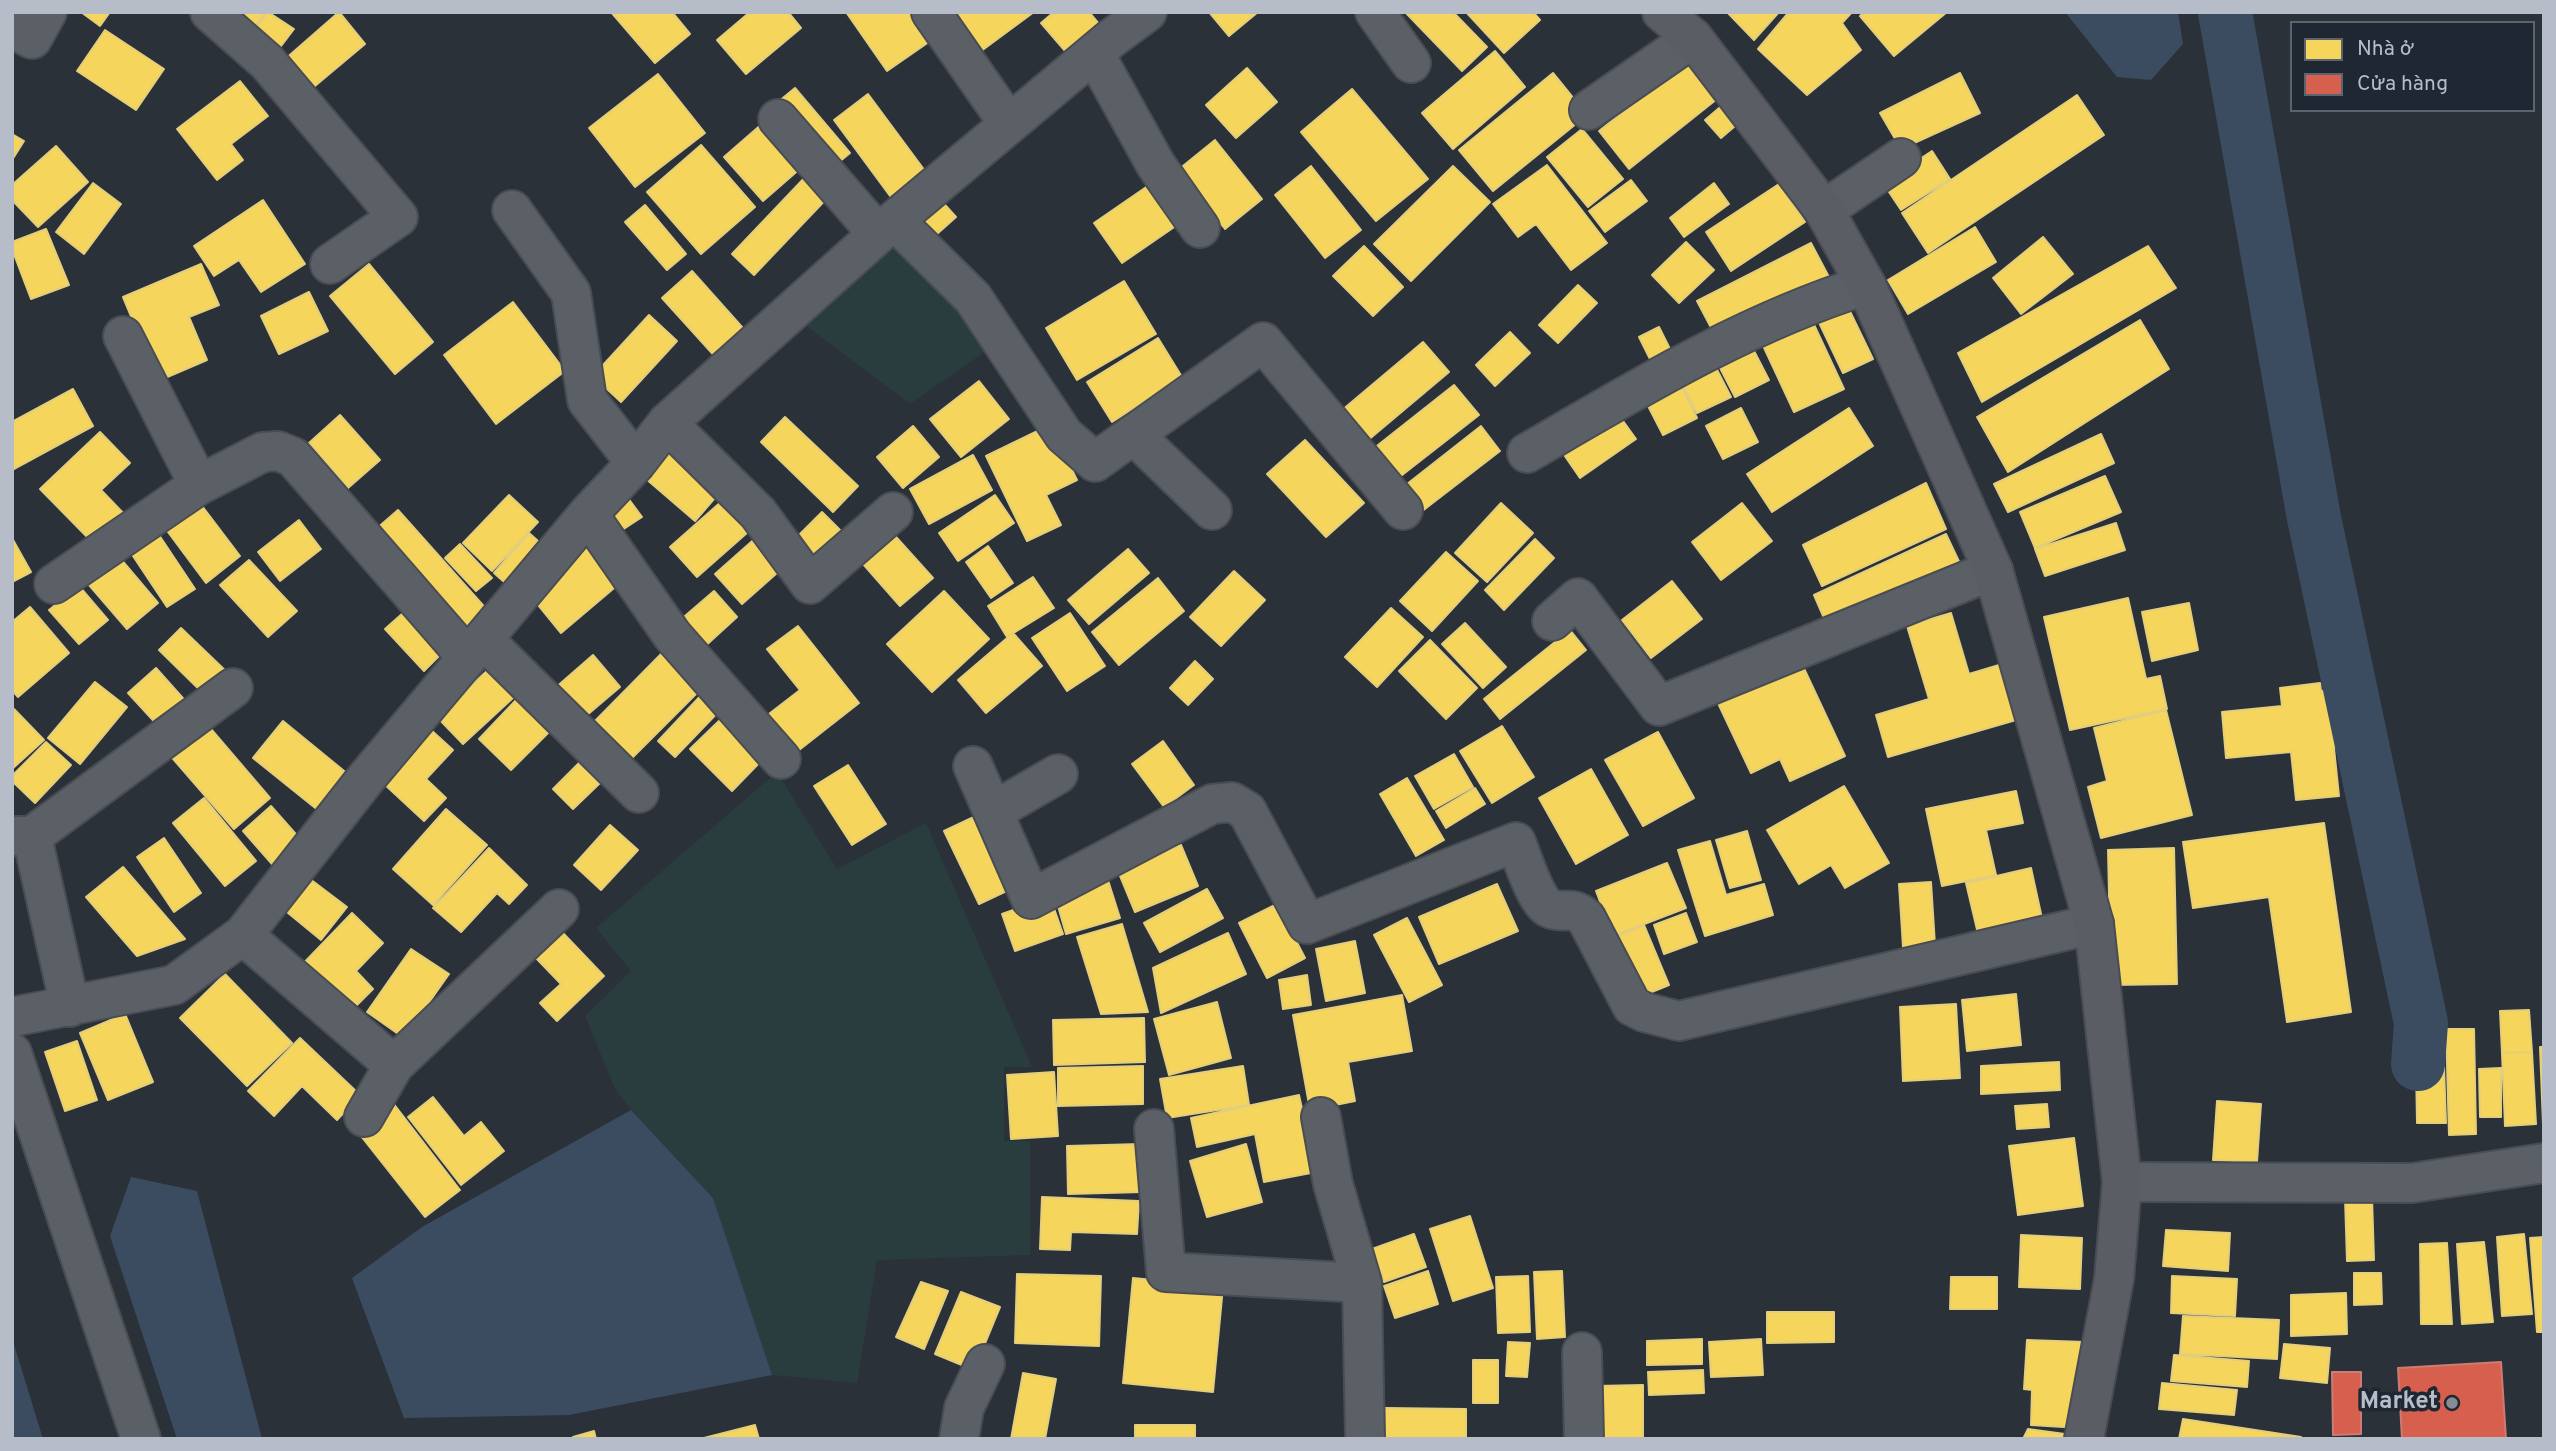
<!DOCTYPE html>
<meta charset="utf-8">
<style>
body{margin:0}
#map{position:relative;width:2556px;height:1451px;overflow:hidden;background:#2b3138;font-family:Overpass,sans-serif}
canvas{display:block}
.frame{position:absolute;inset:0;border:14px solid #b6bdc8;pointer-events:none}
.legend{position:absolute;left:2290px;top:21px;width:245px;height:91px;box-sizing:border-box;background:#1f2732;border:2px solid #5b636e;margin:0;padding:9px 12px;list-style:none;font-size:21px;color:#b6bdc8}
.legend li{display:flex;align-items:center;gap:14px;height:35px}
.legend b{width:35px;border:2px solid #5b636e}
</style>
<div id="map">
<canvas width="2556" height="1451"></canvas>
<div class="frame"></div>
<ul class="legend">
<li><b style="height:19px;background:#f6d55c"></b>Nhà ở</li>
<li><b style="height:19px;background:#d6604d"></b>Cửa hàng</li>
</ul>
</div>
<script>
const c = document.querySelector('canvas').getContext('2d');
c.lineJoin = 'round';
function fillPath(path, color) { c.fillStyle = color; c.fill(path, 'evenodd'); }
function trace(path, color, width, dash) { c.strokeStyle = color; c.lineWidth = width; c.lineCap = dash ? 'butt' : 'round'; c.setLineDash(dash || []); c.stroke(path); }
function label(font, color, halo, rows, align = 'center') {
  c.font = font + ' Overpass,sans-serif'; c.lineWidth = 7; c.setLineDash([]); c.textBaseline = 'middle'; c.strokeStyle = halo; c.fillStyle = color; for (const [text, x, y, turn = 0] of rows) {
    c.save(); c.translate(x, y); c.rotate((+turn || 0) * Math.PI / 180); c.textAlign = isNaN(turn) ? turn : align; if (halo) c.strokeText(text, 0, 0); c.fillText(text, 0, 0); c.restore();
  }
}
fillPath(new Path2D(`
 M892,231L992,347L910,404L798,320Z
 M777,772L837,869L926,823L1032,1067H1004V1141H1030V1255L877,1260L857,1383L772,1375L713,1198L631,1110L615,1089L585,1016L631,971L596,928Z`), '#293c3e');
fillPath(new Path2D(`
 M2065,12H2178L2183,44L2151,80L2117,77Z
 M631,1110L713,1198L772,1375L569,1415L404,1418L352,1278L422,1227Z
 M131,1177L197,1191L262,1439H177L110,1236Z
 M12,1338L43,1439H12Z`), '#3b4c60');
const homes = new Path2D(`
 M81,12H110L100,26Z
 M221,12H266L249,34Z
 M268,12L294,29L272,58L247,39Z
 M339,12L365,44L309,91L283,61Z
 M611,12H672L690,34L655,63Z
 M750,12H788L801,28L746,74L717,40Z
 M846,12H919L936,37L887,71Z
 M934,12H1034L969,60Z
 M1054,12H1089L1099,24L1066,52L1041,23Z
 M1209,12H1258L1229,36Z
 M1405,12H1453L1487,47L1462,71Z
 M1466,12H1533L1540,20L1504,53Z
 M1727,12H1779L1754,40Z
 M1789,12H1852L1842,23L1861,50L1807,95L1758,49Z
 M1864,12H1947L1894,56L1860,16Z
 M105,30L164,69L136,110L77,71Z
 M1495,51L1525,87L1453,149L1422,113Z
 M1697,54L1727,91L1629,169L1599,131Z
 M1247,68L1277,102L1236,138L1206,105Z
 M1553,73L1587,115L1493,191L1459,150Z
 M1960,73L1980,113L1901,149L1880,113Z
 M658,74L705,133L635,187L589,128Z
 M240,81L268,116L231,144L243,160L217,180L177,129Z
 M795,88L850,153L833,167L778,102Z
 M1352,89L1428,179L1376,221L1301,132Z
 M868,94L928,175L893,200L834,120Z
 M2077,95L2104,135L1928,253L1902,213Z
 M1732,97L1748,115L1721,138L1705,120Z
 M763,123L802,167L763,201L724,157Z
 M1582,129L1623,179L1588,207L1547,157Z
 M12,134L24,141L12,160Z
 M1215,140L1262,199L1225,229L1178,170Z
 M701,145L755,207L701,254L647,192Z
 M56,146L88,182L38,227L12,200V185Z
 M1932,151L1950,179L1901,210L1883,183Z
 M1547,165L1607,243L1571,270L1536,224L1518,237L1493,204Z
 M1311,166L1361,230L1325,258L1275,195Z
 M1453,166L1490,202L1411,281L1374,244Z
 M810,172L832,193L754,275L732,254Z
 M1631,180L1647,201L1605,232L1589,211Z
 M1155,181L1183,221L1122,263L1094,223Z
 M93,183L121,204L84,254L56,232Z
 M1714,183L1729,204L1684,237L1670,218Z
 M1779,184L1805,222L1731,271L1706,232Z
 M937,196L956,217L928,242L909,221Z
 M263,200L305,264L261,292L239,260L214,276L194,246Z
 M645,205L686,254L667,270L625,222Z
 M1975,227L1996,262L1908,314L1888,280Z
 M46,229L69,285L31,299L12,249V242Z
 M2043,237L2073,274L2021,314L1993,278Z
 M1686,242L1714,270L1679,303L1652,275Z
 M1811,243L1830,279L1716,337L1697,301Z
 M1364,246L1403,287L1373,316L1333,276Z
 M2148,246L2176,288L1982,402L1958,353Z
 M201,264L219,305L189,317L207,360L158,381L123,297Z
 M369,264L433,342L395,374L330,296Z
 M692,271L750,336L720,362L662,298Z
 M1124,281L1156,334L1077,380L1046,328Z
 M1578,285L1597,303L1558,343L1539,325Z
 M309,292L328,331L279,354L261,316Z
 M1845,301L1873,359L1843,373L1815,314Z
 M513,302L565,371L496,424L444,355Z
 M649,315L677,341L621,402L593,376Z
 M1810,316L1844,389L1794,412L1760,339Z
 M2140,320L2169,369L2008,472L1977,417Z
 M1659,327L1671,351L1651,361L1639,337Z
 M1510,332L1530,353L1495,386L1476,365Z
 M1158,338L1182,377L1112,422L1087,382Z
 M1423,342L1449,372L1367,441L1341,411Z
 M1752,347L1769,380L1735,397L1718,364Z
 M1714,364L1731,397L1697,413L1680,380Z
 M979,381L1009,419L961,457L930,419Z
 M1454,385L1479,415L1397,479L1373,449Z
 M1681,385L1697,418L1663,435L1646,402Z
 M73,389L93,426L12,470V422Z
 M1613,407L1636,439L1580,478L1558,446Z
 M1741,408L1758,442L1723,459L1706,426Z
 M1849,408L1873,446L1772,512L1747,474Z
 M340,415L380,460L348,488L309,443Z
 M785,417L858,486L833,512L761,442Z
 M1050,425L1077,480L1046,495L1061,525L1027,541L986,456Z
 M913,426L939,457L903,488L877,457Z
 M1481,426L1500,451L1421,512L1402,488Z
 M100,432L130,463L101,490L127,517L96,546L40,489Z
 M2101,434L2114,463L2008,512L1994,484Z
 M1305,440L1364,503L1326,537L1267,474Z
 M670,449L720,492L695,521L645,478Z
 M973,455L992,490L929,524L910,489Z
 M2105,476L2121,512L2035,548L2020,512Z
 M1926,483L1946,529L1822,586L1803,545Z
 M509,495L538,522L492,571L463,543Z
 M995,495L1014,523L958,561L939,533Z
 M196,498L240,556L206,583L162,524Z
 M628,498L642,517L616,534L604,515Z
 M722,501L748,532L697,577L670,547Z
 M1501,503L1533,533L1487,582L1455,553Z
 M1742,503L1772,541L1721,580L1692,542Z
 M398,510L489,612L458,639L367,537Z
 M822,512L847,537L817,566L793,541Z
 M299,520L321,549L280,581L258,552Z
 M2116,523L2125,550L2045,576L2035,549Z
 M888,528L933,578L900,606L856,556Z
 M157,532L195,589L167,607L129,550Z
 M529,533L547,549L512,589L494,573Z
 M1946,534L1963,570L1830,632L1814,595Z
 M759,535L786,565L742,604L715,574Z
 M12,538L31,572L12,582Z
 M1535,539L1554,558L1504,610L1485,590Z
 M460,544L492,578L476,591L445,558Z
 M589,545L620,583L561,633L530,595Z
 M988,546L1013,583L991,598L966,562Z
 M1128,549L1149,573L1089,624L1068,600Z
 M114,551L158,603L127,629L83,578Z
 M1446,552L1478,581L1432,631L1400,601Z
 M249,560L297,611L268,637L220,585Z
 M1234,571L1265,600L1221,646L1190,617Z
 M1033,577L1054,608L1007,637L988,606Z
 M1158,578L1184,611L1119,665L1092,632Z
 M1672,581L1702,619L1651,658L1622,620Z
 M79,586L108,620L79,644L49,610Z
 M714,591L737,617L702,649L678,622Z
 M944,591L989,639L932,692L887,644Z
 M2128,598L2146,679L2160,676L2167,709L2070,730L2044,617Z
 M2189,603L2198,650L2152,661L2142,612Z
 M412,605L450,645L424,671L385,629Z
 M30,607L69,653L18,697L12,690V622Z
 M1391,608L1423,637L1377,687L1345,657Z
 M1070,613L1105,666L1067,691L1032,638Z
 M1951,613L1969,674L1999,665L2016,720L1888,757L1876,715L1929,699L1907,626Z
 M1465,623L1506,667L1483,688L1442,644Z
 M798,626L859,703L794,754L765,717L800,690L767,649Z
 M181,628L232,677L209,699L159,650Z
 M1570,630L1586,650L1500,719L1484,699Z
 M1013,633L1042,666L986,713L958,680Z
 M1430,640L1477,688L1446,719L1399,671Z
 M666,649L704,686L629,761L591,725Z
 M593,655L620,687L580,721L554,689Z
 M1195,661L1213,679L1188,705L1170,688Z
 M1801,662L1845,756L1790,781L1780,759L1751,773L1717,701Z
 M156,668L189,705L162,730L128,693Z
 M488,670L514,697L463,744L437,717Z
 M95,682L127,707L80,764L48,738Z
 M2320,683L2321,691L2345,688L2350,746L2334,748L2339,796L2296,800L2291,752L2226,758L2222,712L2282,706L2280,688Z
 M707,689L724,706L675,757L658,741Z
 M517,699L550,731L511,770L479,739Z
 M14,709L44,740L12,769V710Z
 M2166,710L2192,815L2101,838L2088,787L2107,781L2094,728Z
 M722,718L763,759L732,791L690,749Z
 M283,721L349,775L319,811L253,758Z
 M205,722L270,798L234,829L168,753Z
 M1502,726L1534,777L1492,803L1460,751Z
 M431,730L453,750L426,779L446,798L424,821L382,782Z
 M1658,732L1694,798L1643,826L1605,760Z
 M1163,741L1194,785L1164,807L1132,764Z
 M46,742L71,765L35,803L12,781V776Z
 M1454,754L1473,787L1434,809L1415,776Z
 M579,763L600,783L573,809L553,789Z
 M848,765L886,824L852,845L814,786Z
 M1591,769L1628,835L1576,864L1539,798Z
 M1407,778L1444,840L1416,856L1380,794Z
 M1844,786L1889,863L1845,888L1831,865L1799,884L1767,830Z
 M1475,788L1485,804L1446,828L1436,811Z
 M2016,791L2023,823L1986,830L1996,875L1942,886L1926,809Z
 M204,798L256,861L225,886L173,823Z
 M271,806L301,840L272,864L243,831Z
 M446,809L487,845L433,905L393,869Z
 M978,815L1013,888L979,904L944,831Z
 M2324,823L2351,1012L2287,1022L2269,897L2193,908L2183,842Z
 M610,825L638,850L601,890L574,865Z
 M1747,831L1761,880L1730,888L1716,840Z
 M164,838L201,893L174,912L137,857Z
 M1710,841L1726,895L1764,884L1773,915L1705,936L1678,850Z
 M1181,845L1198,886L1135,912L1118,871Z
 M489,848L527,885L509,904L497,893L461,932L433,908Z
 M2174,848L2177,984L2111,985L2108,850Z
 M1667,863L1686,908L1613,936L1596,891Z
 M123,867L185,939L137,956L86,897Z
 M2031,868L2043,923L1979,938L1966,883Z
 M306,876L347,907L321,940L282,908Z
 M1107,877L1120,918L1066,934L1054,892Z
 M1931,882L1935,945L1903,947L1899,884Z
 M1497,884L1518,931L1439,964L1419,917Z
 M1207,889L1223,918L1160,952L1144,923Z
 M1050,897L1063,934L1015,951L1002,914Z
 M1277,904L1305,958L1267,978L1239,923Z
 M352,913L383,943L356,971L373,989L344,1018L296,971Z
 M1686,913L1697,942L1664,954L1654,925Z
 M1407,918L1442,985L1409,1002L1374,935Z
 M1122,924L1148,1012L1101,1014L1077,937Z
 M1644,925L1669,985L1632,1000L1608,940Z
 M562,932L604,976L557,1021L540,1003L561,984L535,957Z
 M1228,933L1246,974L1161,1013L1153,968Z
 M1355,941L1365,993L1326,1001L1316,949Z
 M411,949L449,974L404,1038L367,1012Z
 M225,974L292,1043L247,1086L180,1018Z
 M1307,975L1311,1005L1283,1009L1279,980Z
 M2016,994L2021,1045L1967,1051L1962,1000Z
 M1402,995L1412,1051L1348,1062L1355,1101L1310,1110L1293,1015Z
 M1217,1002L1231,1058L1169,1075L1154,1019Z
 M1956,1004L1960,1078L1903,1081L1900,1007Z
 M2529,1010L2532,1052L2502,1053L2500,1011Z
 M125,1014L153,1082L108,1100L80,1033Z
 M1144,1018L1145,1062L1054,1065L1053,1020Z
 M2446,1029H2474L2476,1134L2449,1135Z
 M300,1038L360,1095L337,1120L302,1086L274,1116L248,1091Z
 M77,1041L97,1100L65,1111L45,1052Z
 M2540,1047H2544V1124H2543Z
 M2532,1052L2536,1124L2505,1126L2502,1053Z
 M2059,1062L2060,1090L1981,1094V1066Z
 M1143,1066V1104L1058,1106V1068Z
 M1243,1066L1249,1105L1167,1118L1160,1079Z
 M2416,1067H2444L2446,1123H2417Z
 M2501,1068V1117H2480L2479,1069Z
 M1054,1072L1058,1136L1011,1139L1007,1075Z
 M1299,1095L1316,1172L1264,1182L1255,1134L1197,1147L1191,1118Z
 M433,1097L464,1136L481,1122L504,1151L461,1185L408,1117Z
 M2217,1101L2261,1104L2257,1162L2213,1160Z
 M393,1103L460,1190L425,1217L357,1131Z
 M2047,1104L2049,1127L2017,1129L2015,1106Z
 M2074,1138L2083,1206L2018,1215L2009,1146Z
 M1141,1144L1143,1192L1068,1194L1067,1146Z
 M1246,1144L1262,1202L1207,1217L1190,1161Z
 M1042,1197L1139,1201L1137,1234L1071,1232L1070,1250L1040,1249Z
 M2372,1197L2374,1260L2347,1261L2345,1198Z
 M1470,1216L1493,1288L1453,1301L1430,1229Z
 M2166,1230L2230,1233L2228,1271L2163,1266Z
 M1414,1234L1426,1267L1384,1282L1372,1249Z
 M2524,1234L2532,1314L2502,1316L2497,1237Z
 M2021,1235L2082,1238L2080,1289L2019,1287Z
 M2544,1237V1332H2537L2530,1238Z
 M2484,1242L2493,1322L2462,1324L2457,1244Z
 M2447,1243L2452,1324H2421L2420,1244Z
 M1428,1271L1438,1304L1395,1318L1384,1286Z
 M1562,1271L1565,1337L1537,1339L1534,1272Z
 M2354,1273H2381L2382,1304L2354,1305Z
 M1017,1274L1101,1276L1099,1346L1015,1343Z
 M1528,1276L1530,1332L1498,1333L1496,1277Z
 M2172,1276L2237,1279L2235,1316L2171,1313Z
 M1951,1277H1997V1309H1950Z
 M1133,1278L1223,1287L1213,1392L1123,1383Z
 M921,1282L948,1291L924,1349L896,1337Z
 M961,1292L1000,1307L974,1370L935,1354Z
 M2346,1293L2347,1334L2291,1336V1295Z
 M1767,1312H1834V1342L1767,1343Z
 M2183,1316L2279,1320L2277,1359L2180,1354Z
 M1702,1339V1364L1647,1365V1341Z
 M1761,1339L1763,1375L1711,1377L1709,1342Z
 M2027,1340L2085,1342L2080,1428L2031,1425L2032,1390L2024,1389Z
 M1508,1342L1530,1343L1527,1377L1506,1376Z
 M2284,1344L2330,1348L2327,1383L2280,1378Z
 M2174,1355L2249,1361L2247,1387L2171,1381Z
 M1473,1360H1498V1403H1473Z
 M1703,1370L1704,1393L1649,1395L1648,1372Z
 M1023,1373L1056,1379L1045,1439H1011Z
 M2162,1383L2237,1390L2234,1415L2159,1409Z
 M1643,1385V1439H1597L1596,1386Z
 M1385,1408L1466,1409V1439H1385Z
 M2183,1419L2301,1437L2179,1439Z
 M755,1425L759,1439H700Z
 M1135,1425H1195V1439H1135Z
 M2028,1429L2072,1435L2071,1439H2023Z
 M594,1431L596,1439H573V1437Z`);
fillPath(homes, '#f6d55c');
trace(homes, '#e3ce7c', 2);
const shops = new Path2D(`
 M2501,1362L2506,1439H2402L2398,1368Z
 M2332,1372H2361V1434L2333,1435Z`);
fillPath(shops, '#d6604d');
trace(shops, '#cc7c72', 2);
trace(new Path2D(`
 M2225,12L2314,518L2421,1023L2418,1064`), '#3b4c60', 54);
const minor = new Path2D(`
 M210,12L267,62L398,217L330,264
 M931,12L1009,124
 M1375,12L1411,63
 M12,28L32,39L47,12
 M1094,53L1156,165L1200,228
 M1589,110L1693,38
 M778,119L878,234
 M512,210L571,293L587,400L636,463
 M1824,210L1901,158
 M895,221L973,298L1064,435L1095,462L1263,342L1403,510
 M123,336L199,485
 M667,423L758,513L810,584L893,512
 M1134,435L1212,510
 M1527,453C1637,389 1745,323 1866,285
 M588,514L672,635L781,759
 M54,584L199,485L263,452L278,451L293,457L467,657
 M1552,621L1578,598L1659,706L1993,570
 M484,640L639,793
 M973,766L1031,899L1212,804L1232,802L1247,811L1307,924L1516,842C1522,857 1536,902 1549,908C1564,915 1570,904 1586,918L1632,1006L1644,1012L1679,1021L2094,924
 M994,811L1058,774
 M12,836H32L233,688
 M32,836L70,1007
 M243,935L394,1065
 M12,1017L174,985L243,935L367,777L588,514L636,463L667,423L878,234L1112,38L1147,12
 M12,1053L141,1439
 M364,1117L394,1065L559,909
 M1321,1117L1333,1184L1362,1283L1365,1439
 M1154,1129L1166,1272L1362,1283
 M2122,1182L2412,1183L2544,1163
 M1582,1352L1584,1439
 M959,1439L964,1408L985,1364`);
const secondary = new Path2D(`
 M1662,12L1693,38L1824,210L1866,285L1993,570L2094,924L2122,1182L2114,1279L2084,1439`);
trace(minor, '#494d53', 42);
trace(secondary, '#494d53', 42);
trace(minor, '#5b5f66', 38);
trace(secondary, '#5a5e64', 38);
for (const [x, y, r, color] of [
 [2452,1403,7,"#858c96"]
]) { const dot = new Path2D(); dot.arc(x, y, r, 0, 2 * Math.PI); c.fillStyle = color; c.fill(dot); trace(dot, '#1f2732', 2.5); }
label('bold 24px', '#b6bdc8', '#1f2732', [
 ["Market",2438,1403]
], 'right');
</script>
